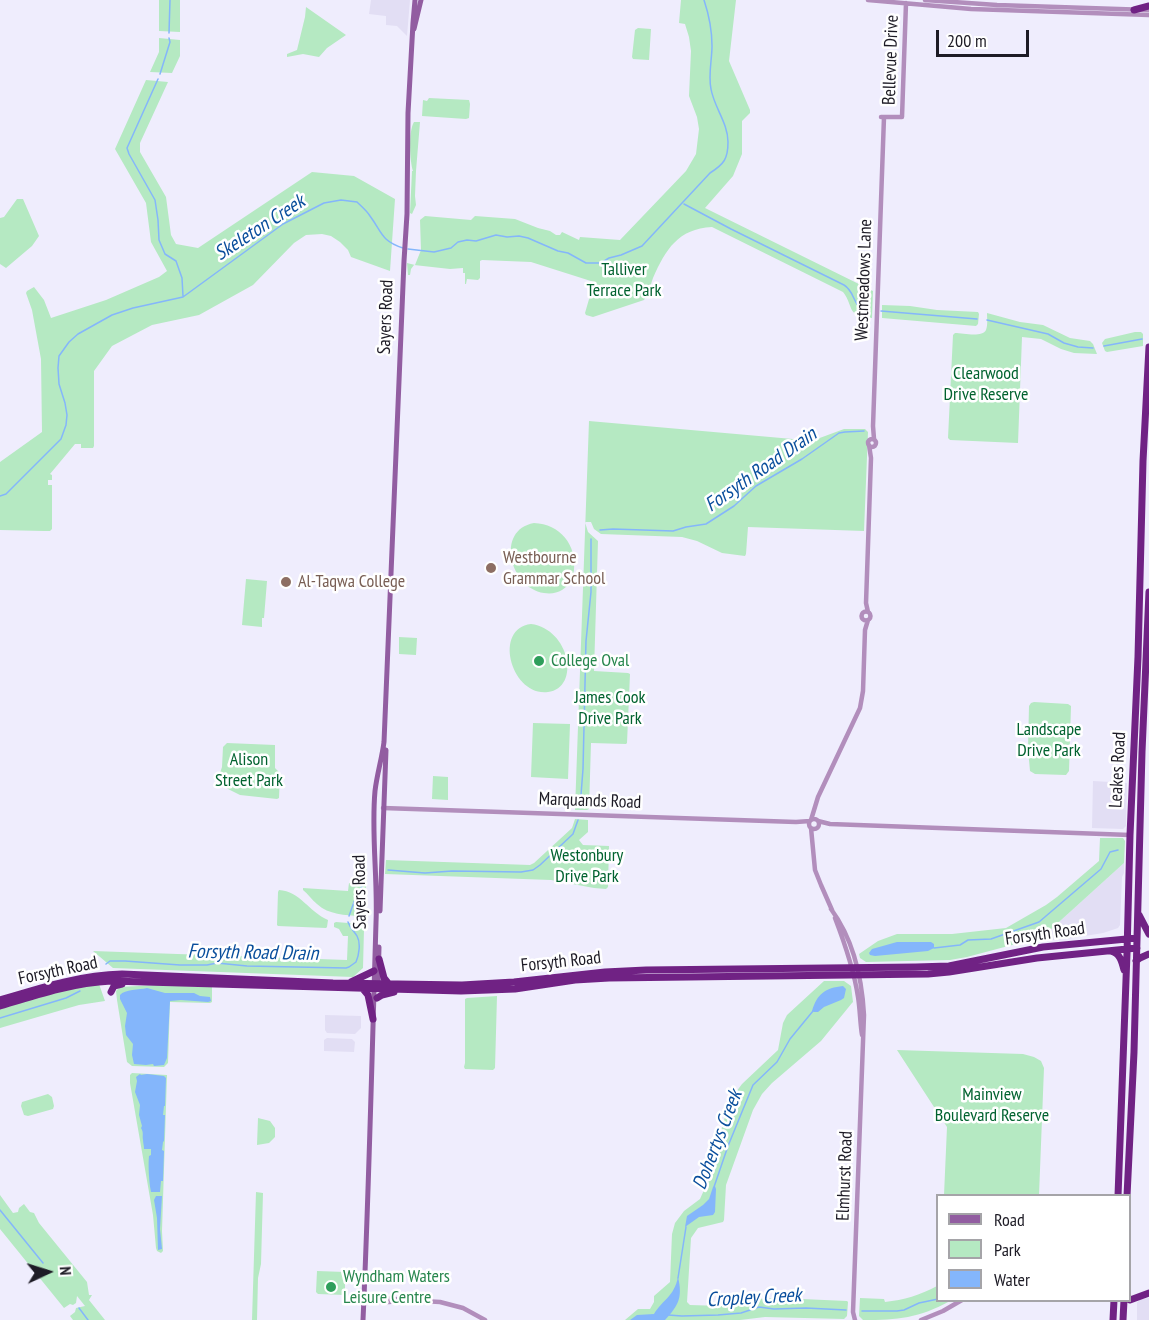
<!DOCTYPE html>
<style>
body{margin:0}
#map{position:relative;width:1149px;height:1320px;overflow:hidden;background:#efedfd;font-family:"PT Sans Narrow",sans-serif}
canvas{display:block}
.legend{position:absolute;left:936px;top:1194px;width:195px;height:108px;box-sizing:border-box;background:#fff;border:2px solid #a5a4a8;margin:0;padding:8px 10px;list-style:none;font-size:18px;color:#1d1b25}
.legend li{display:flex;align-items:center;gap:12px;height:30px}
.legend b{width:30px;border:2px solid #a5a4a8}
.north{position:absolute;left:18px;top:1242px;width:60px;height:60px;-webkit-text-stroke:4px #fff;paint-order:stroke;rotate:86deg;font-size:16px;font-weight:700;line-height:24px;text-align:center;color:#1d1b25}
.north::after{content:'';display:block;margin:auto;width:21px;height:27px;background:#1d1b25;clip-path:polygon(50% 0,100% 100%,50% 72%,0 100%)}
.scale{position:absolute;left:936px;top:30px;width:93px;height:27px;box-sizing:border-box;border:3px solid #1d1b25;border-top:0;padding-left:8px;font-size:18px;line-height:21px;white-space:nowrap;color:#1d1b25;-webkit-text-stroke:4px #fff;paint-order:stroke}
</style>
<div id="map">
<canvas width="1149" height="1320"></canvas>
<ul class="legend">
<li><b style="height:8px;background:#925da1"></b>Road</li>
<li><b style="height:16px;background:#b5e9c2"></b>Park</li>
<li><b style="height:16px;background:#84b6fb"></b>Water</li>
</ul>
<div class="north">N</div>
<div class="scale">200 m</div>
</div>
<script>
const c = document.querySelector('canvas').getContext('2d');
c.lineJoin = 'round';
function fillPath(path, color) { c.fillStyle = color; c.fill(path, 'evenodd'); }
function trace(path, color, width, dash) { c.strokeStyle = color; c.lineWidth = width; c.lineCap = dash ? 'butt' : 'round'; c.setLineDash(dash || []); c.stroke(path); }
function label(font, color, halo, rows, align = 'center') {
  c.font = font + ' "PT Sans Narrow",sans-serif'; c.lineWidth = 5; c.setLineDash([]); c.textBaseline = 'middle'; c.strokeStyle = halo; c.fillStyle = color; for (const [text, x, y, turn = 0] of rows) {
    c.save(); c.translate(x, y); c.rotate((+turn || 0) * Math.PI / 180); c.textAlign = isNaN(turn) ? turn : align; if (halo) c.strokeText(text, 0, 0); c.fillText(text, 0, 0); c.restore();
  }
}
fillPath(new Path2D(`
 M371,0H410L407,36L397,26L386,25V16L369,14Z
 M1093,781L1127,783L1126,826L1123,829L1092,828Z
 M1124,863V873L1122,877L1120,925L1118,928L1103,933L1067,939L1038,941Z
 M325,1015L361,1016V1028L355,1034L327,1033L325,1030Z
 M327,1038L352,1039L355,1042L354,1052L324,1051V1040Z
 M1149,1298V1320H1137V1302L1142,1299Z`), '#e2def4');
fillPath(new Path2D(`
 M159,0H180V32L159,31Z
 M681,0H736L729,61L750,110V113L742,121V154L733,176L705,208L873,291L872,318C846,317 854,306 843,292L712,227C678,229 666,249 653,278C650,286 650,293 644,300L593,317L586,315L585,313L594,282L531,262L482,260L480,261V278L478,280L467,279L466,284H465V273H463V268L450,269L414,265L411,269L410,275H408L407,263L415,265L421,250L420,220L425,216L471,220L475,216L515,219L538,228L550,231L556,235H560L562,232L579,240L580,237L620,240L686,171L696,154L699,129L697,117L689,96L691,51L689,37L685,24L679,23Z
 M306,7L346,35L327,48L319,57L303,54L287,57V54L297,50L305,17Z
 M638,28L651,29L649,60L633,59L632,57L635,30Z
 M159,38L180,40V56L172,73L150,72L159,52Z
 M146,80L168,82L140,143V152L166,197L171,235L176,244L198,248L312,172L354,176L395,199L390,271L351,257L348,250L340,242L331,236L322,234L306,235L294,243L253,285L199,315L152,325L112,346L94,371V446L93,448H81V444H75L50,474L52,475V480H48V485H52V529L50,531H44L0,530V462L42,432L41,359L32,310L26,293L27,291L34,287L44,300L51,318L106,300L159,277L167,271L151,242L146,203L115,149Z
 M429,98L469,100L470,104L469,118L466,119L422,116L423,100L427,101Z
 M414,122H420L416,171L415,196L416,205L412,214L410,213L412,171H413C410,162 408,132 414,122Z
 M17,199H23L39,236L32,246L6,268L0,264V218L4,217Z
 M882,305L910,306L937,310L978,312L979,314L978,324L976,326L882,318Z
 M987,313L1020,322L1043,325L1070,338L1090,341L1093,344L1097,354L1074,353L1061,349L1041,339L1022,337L1018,443L950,440L948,438L953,335L955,333C963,333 982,338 986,330C988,325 987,318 987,313Z
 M1135,332H1141L1143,334V346L1107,352L1105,351L1102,343L1105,339Z
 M589,421L804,440L817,439L844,429H865L868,432L864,531L748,527L746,554L745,556L722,553L697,541L682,537L601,534L594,529L591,522H585L588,532L598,541L594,671L628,673L630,674L627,743L626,744L591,743L589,809L587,810H575Z
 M534,523C560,524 577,545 574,570C573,578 570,585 562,590C557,593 551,594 544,593C510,588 495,530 534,523Z
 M246,579L267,581L264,618H262V627L242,625Z
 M531,624C570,629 581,688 548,692C512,697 492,629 531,624Z
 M399,637L417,638L416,655L399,654Z
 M1034,702L1068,704L1071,706L1069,771L1066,775L1035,774L1030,771L1028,749L1029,706L1031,703Z
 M533,723L570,724L568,779L531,777Z
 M227,743L275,745V768L280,773L279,798L277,799L240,795L228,789L220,780L219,776L222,767L223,747Z
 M433,776L448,777V800L432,799Z
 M575,819L588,820V832L579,840L583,845L609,846L608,887L606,889L594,888L551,880L385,874L386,860L530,865L534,863L572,828Z
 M1100,838H1123L1125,841L1124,863L1038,941L1012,945L967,957L950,960L866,962L860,958L859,954L878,941L897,934H952L1006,928L1046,905L1057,897L1099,861Z
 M358,862H367L365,911L360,916C345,915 329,915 317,904C312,900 308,894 303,890V888L348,891L349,883H357Z
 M279,890C300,891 309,912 328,920L327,927L326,928L278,926L277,925L278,892Z
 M336,922L360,924L364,929L363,968L353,977L113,968L93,951L347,960L348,936H343L339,929L334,927V923Z
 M824,981H844L851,986L853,1002L852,1003L821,1041L772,1083L762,1094L753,1110L726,1185L724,1220L723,1222L698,1228L691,1238L687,1302L690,1305L722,1306L755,1299L779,1298L847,1301L848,1302L847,1316L844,1319L765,1317L740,1320H625L638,1309H650L654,1302V1296L670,1282L672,1234L675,1223L684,1211L700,1199L704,1190L727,1110L733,1096L742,1084L778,1050L783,1023L787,1015Z
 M99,984L105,1001L79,1005L0,1028V1007L61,990Z
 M157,985L212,987V1002L210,1003L170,1002L168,1063L164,1067L132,1066L127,1062L117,1000L116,991L120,987Z
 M497,996L495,1068L493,1070L465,1069L464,1067L465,1063V999L467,998Z
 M897,1050L1023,1054L1034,1057L1041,1061L1044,1068L1039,1195H944L947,1127Z
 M132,1073L167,1075L162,1231L163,1251L161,1253L157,1251L156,1248L153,1215L130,1083V1075Z
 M48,1094L52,1097L54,1106L53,1109L28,1116L24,1115L21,1106L22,1102Z
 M258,1118L270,1121L275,1128V1137L269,1143L257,1145Z
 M256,1192L263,1193L261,1264L258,1278L257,1320H252Z
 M0,1195L13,1213L18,1212L19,1208L24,1204L30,1212L34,1213L39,1223L87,1282L89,1295H92L89,1300L105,1320H73L70,1316L75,1312L76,1308L85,1306L77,1296L76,1303L73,1305L70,1304L64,1308L0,1229Z
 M317,1271L345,1272V1295L318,1294L316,1292Z
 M937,1286L938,1300L950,1301C919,1318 898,1320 863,1320L859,1316L860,1298L884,1299L885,1302C904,1300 920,1295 937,1286Z`), '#b5e9c2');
fillPath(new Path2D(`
 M897,942H931L934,944V948L928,951L875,956L870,955L869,953L872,949Z
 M843,986L846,989L844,998L841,1000L824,1007L818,1012H814L812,1011C817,994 825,988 843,986Z
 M147,988L165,993H194L200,996L210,997L211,1001L208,1002L181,1000L170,1001L167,1058L164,1065L154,1066L153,1064L146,1065L134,1064L132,1055L133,1044L126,1035L125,1026L127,1013L120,999V995C125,989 139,990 147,988Z
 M140,1074L141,1075L147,1074L164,1076L166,1078L165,1106H164L163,1115H165L164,1141L163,1142L162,1150L164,1151L163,1181H161L160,1192H151C149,1182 148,1165 149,1156L151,1155V1149H144C144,1145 143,1143 143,1140C142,1135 144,1133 141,1128L142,1126L139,1115L140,1105L135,1092L137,1081L136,1077Z
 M715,1186L716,1189L715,1212L713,1215L699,1217L685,1227L687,1216L703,1205L709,1199L713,1187Z
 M156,1196H162L160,1229L162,1249L158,1250L157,1218L154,1200Z
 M678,1277C683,1298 678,1306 665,1320H630L637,1315L654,1314C663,1299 674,1297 678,1277Z`), '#84b6fb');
trace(new Path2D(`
 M169,33L170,0
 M160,74L170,42L169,38
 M158,79L127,148L129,154L155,200L158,220L159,240L165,254L176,261L182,278L183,296
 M684,204L731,229L844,285C857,293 851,308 869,311
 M408,249L434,252L451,248L458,242L467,240L476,241L496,235L507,237L519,236L528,238L558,251L568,253L586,263H601L609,258L621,255L642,246L710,173C724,164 728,159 728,142C728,123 714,107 711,89C708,75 712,60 712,46C712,31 709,15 704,0
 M881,311L977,319
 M987,320L1048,334L1064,343L1078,347L1093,348
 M1104,346L1142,339
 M0,496L6,494L61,439L66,425L67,415L65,403L59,384L58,368L59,356L69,342L78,334L112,315L133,308L183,297L283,224L324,203L341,200L357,202C361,206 367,211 370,216C382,232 381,241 403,248
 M600,530L613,529L673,531L686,527L706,524L734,506L756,486L802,459L839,433L845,432L864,431
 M580,808L583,769L586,641L591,592V539
 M388,870L425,873L452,871L521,872L533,870L540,865L573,834L578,820
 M349,916L354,902L360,894L364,876
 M934,948L960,945L968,940L991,939L1039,922L1101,869L1110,852L1118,850
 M106,964L110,961H125L180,965H207L217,963L247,966L346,968L349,967L356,962C359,955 361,943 357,936C354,931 350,928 348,922
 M0,1018L66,998L80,991
 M714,1187L728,1146L753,1085L777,1062L790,1039L813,1011
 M0,1210L43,1263
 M678,1278L686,1227
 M79,1308L88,1320
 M862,1311H897L904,1310L919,1303L938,1299
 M668,1315L682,1316L718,1315L741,1313L759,1307L774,1309L806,1308L846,1310`), '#84b6fb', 1.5);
trace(new Path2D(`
 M868,0L971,9L1149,15
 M925,0L997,5L1149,10
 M881,117H902L906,3
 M868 443a4 4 0 1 1 8 0a4 4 0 1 1-8 0Z
 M874,439L873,426L884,117
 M861.5 616a4.5 4.5 0 1 1 9 0a4.5 4.5 0 1 1-9 0Z
 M868,612L866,603L871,458L869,445
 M383,808L796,822L810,821
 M809 824a5 5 0 1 1 10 0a5 5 0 1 1-10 0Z
 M811,820L818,797L860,708L863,691L865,630L868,620
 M818,821L830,824L1130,835
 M811,828L815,870L821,885L832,910
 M831,909C853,939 862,978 864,1015L853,1312L855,1320
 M835,918C845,944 854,970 858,997C860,1009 860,1022 862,1035
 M364,1297L396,1299
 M364,1302H389L405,1300L440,1302L463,1308L485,1320
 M921,1320L943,1311L962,1300`), '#b28ebc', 4.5);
trace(new Path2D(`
 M414,29L421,0
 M380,911L386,750
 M378,986L379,947
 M363,1320C369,1188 372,1055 376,923C378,879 371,835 375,791C377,774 382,758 384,742L404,261L407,214L408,113L413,23L415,0`), '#925da1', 5);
trace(new Path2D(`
 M1134,10L1149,6
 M1139,915L1149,934
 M1111,951C1120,953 1122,962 1124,970
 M379,959L384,978L388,983
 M1136,961L1140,958L1149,954
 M351,982L374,971
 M363,989L368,995L373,1019
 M111,992L114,986L122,984
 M377,998L382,995L394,992
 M0,1000C40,988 80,975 122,974L333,983L462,985L514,982L605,972L646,970L916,967L949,966L1043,947L1137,938
 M0,1006C36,995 72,983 111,981L461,991L515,989L575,980L609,978L928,974L949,972L1037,958L1137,948
 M1118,1196L1127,953L1130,835L1138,657L1143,461L1149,347
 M1127,1196L1134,1052L1142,752L1149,592
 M1130,1300L1149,1293
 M1113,1320L1114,1300
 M1123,1320L1124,1300`), '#702284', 7);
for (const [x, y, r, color] of [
 [491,568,6,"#8d6e63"],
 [286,582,6,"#8d6e63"],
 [539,661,6,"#2e9e5b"],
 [331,1287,6,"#2e9e5b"]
]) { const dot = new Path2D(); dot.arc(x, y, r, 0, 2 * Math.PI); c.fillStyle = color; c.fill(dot); trace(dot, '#fff', 2); }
label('18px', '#1d1b25', '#fff', [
 ["Bellevue Drive",891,60,-88],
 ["Westmeadows Lane",864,280,-88],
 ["Sayers Road",386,317,-88],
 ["Leakes Road",1118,770,-87],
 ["Marquands Road",590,801,2],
 ["Sayers Road",360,892,-91],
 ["Forsyth Road",1045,934,-8],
 ["Forsyth Road",561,962,-6],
 ["Forsyth Road",58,971,-12],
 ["Elmhurst Road",845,1176,-88]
]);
label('18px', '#01622f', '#fff', [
 ["Talliver",624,270],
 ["Terrace Park",624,291],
 ["Clearwood",986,374],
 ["Drive Reserve",986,395],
 ["James Cook",610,698],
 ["Drive Park",610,719],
 ["Landscape",1049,730],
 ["Drive Park",1049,751],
 ["Alison",249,760],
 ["Street Park",249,781],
 ["Westonbury",587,856],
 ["Drive Park",587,877],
 ["Mainview",992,1095],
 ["Boulevard Reserve",992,1116]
]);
label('18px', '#785e54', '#fff', [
 ["Westbourne",503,558],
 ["Grammar School",503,579],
 ["Al-Taqwa College",298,582]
], 'left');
label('18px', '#27864d', '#fff', [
 ["College Oval",551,661],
 ["Wyndham Waters",343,1277],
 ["Leisure Centre",343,1298]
], 'left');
label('italic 20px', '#094e9c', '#fff', [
 ["Skeleton Creek",260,228,-33],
 ["Forsyth Road Drain",761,470,-35],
 ["Forsyth Road Drain",253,953,1],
 ["Dohertys Creek",718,1140,-69],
 ["Cropley Creek",754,1298,-3]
]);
</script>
